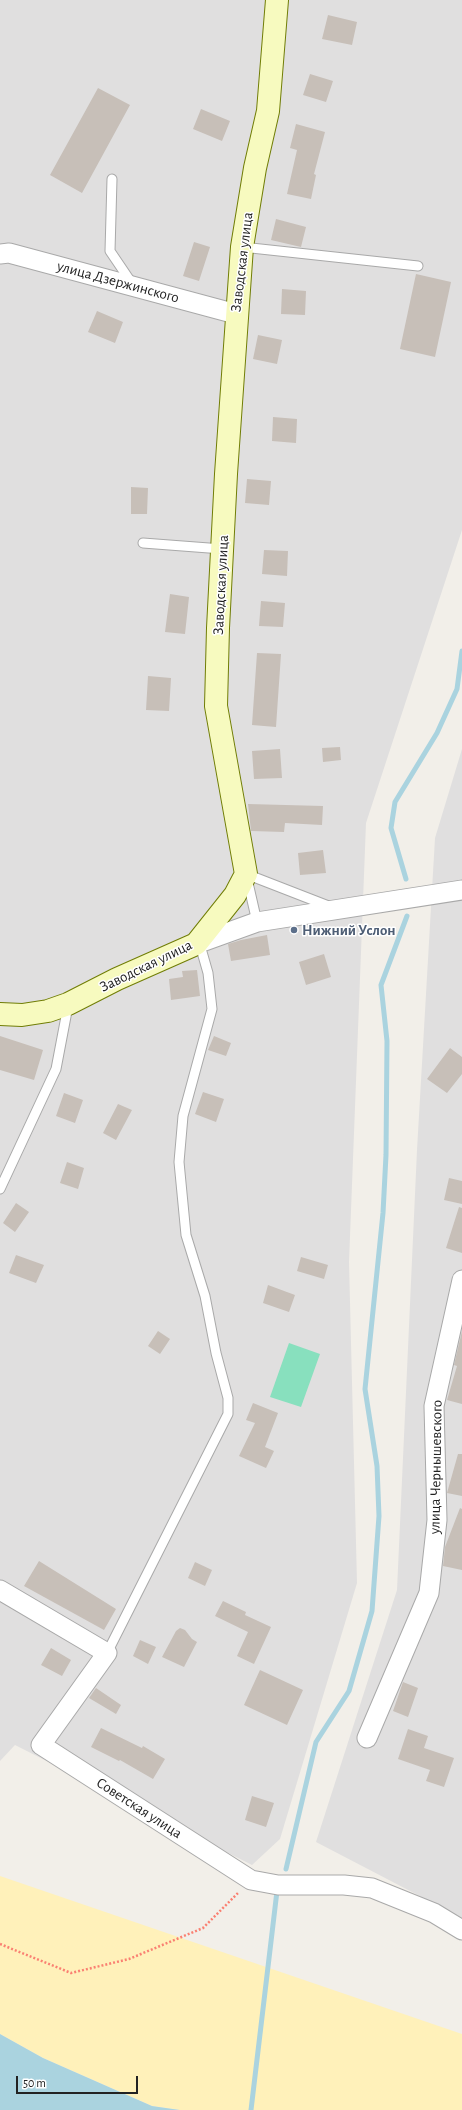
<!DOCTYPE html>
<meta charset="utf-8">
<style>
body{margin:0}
#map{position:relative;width:462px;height:2110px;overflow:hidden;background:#f2efe9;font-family:"Alegreya Sans",sans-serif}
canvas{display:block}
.scale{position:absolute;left:16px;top:2076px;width:122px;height:18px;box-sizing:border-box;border:2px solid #222;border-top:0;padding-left:5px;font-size:12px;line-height:14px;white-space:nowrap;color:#222;-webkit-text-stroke:3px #fff;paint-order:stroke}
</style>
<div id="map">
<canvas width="462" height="2110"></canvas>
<div class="scale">50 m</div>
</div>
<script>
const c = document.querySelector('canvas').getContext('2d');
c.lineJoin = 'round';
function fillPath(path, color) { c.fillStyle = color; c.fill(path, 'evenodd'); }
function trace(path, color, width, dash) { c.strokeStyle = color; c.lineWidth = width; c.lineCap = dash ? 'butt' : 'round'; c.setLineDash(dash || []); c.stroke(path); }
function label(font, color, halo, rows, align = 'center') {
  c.font = font + ' "Alegreya Sans",sans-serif'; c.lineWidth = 3; c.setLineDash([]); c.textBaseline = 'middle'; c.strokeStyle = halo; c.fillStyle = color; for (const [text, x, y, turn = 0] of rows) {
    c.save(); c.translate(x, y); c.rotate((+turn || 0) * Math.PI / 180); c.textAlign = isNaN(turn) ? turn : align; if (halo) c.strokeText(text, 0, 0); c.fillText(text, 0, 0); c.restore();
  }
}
fillPath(new Path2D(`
 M0,0H462V530L366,823L349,1262L357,1583L280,1839L252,1865L15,1745L0,1761Z
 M462,749V1918L316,1842L397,1590L417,1150L435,838Z`), '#e0dfdf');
fillPath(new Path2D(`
 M0,1876L462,2034V2110H180L152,2106L43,2058L0,2034Z`), '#fff1ba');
fillPath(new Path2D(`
 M289,1343L320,1354L301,1407L270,1397Z`), '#88e0be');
fillPath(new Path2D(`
 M0,2034L43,2058L152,2106L180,2110H0Z`), '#aad3df');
trace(new Path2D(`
 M406,879L391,828L395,802L437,733L457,689L462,651
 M286,1869L316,1742L349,1691L372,1611L379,1516L377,1466L365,1389L383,1213L386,1155L387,1041L381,985L407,916
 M251,2110L277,1891`), '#aad3df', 5);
fillPath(new Path2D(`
 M328,15L357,22L352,45L322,39Z
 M310,74L333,81L326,102L303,95Z
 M98,88L130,105L82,193L50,175Z
 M201,109L230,121L222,141L193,129Z
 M296,124L325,132L314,174L316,175L311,199L287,194L297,150L290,148Z
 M276,219L306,227L301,247L271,240Z
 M194,242L210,247L199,281L183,276Z
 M416,274L451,282L435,357L400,349Z
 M282,289L306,291L305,315L281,314Z
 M97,311L123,322L115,343L88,332Z
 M258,335L282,340L277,364L253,359Z
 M273,417L297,419L296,443L272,441Z
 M247,479L271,481L269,505L245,503Z
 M131,487L148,488L147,514H131Z
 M264,550L288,551L287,576L262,574Z
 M170,594L189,597L185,634L165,632Z
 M261,601L285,603L283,627L259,626Z
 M257,653L281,654L276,727L252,725Z
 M148,676L171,678L169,711L146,710Z
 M340,747L341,760L323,762L322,748Z
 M280,749L282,778L254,779L252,751Z
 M248,804L323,806L322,825L285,823L284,832L251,831Z
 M323,850L326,873L300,875L298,853Z
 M267,935L270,955L231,961L228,944L241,940Z
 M324,954L331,977L306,985L299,962Z
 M197,970L200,996L171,1000L169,979L183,977L182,971Z
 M0,1036L43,1050L34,1080L0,1070Z
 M214,1036L231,1043L226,1056L208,1050Z
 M450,1048L462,1057V1074L447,1093L427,1079Z
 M203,1092L224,1099L216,1122L195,1114Z
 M64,1093L83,1100L75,1123L56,1116Z
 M118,1104L132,1110L116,1140L103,1133Z
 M67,1162L84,1168L78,1189L60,1183Z
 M449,1178L462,1181V1204L444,1200Z
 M16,1203L29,1212L15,1232L3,1223Z
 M459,1207L462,1208V1253L446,1248Z
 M16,1255L44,1265L36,1283L9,1273Z
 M301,1257L328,1265L324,1279L297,1271Z
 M268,1285L295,1295L289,1312L263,1303Z
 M158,1331L170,1339L160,1354L148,1346Z
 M462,1331V1404L447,1400L457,1366L454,1365Z
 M253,1403L278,1413L265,1447L274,1451L266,1468L239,1456L255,1423L246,1420Z
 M458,1454H462V1496L447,1493Z
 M460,1508L462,1509V1570L443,1566L445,1547Z
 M39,1561L116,1609L104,1630L24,1586Z
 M195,1562L212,1570L205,1586L188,1578Z
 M223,1601L246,1612L245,1615L271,1627L254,1664L237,1656L248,1632L215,1616Z
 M180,1628L185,1630L192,1639L197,1642L184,1667L162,1657L176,1631Z
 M140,1640L156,1647L148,1664L133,1656Z
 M51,1648L71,1660L62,1676L41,1665Z
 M260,1670L303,1690L287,1725L244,1705Z
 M403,1682L418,1688L408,1717L393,1711Z
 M96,1688L121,1705L116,1714L89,1698Z
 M101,1728L142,1748L143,1746L165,1759L153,1779L120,1760L119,1761L91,1747Z
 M408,1729L428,1736L424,1748L454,1758L444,1787L426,1781L430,1770L398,1759Z
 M252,1796L274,1803L266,1827L245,1820Z`), '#c7bfb8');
const lane = new Path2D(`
 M112,179L110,251L133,285
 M242,247L418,266
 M143,543L222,549
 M257,922L246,874L331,907
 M0,1189L56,1069L68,1006
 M107,1653L228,1414V1398L216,1353L205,1296L186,1235L179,1162L183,1116L212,1009L208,973L202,952L196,944`);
const street = new Path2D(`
 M0,254L9,253L236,314
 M196,944L257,922L462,890
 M0,1590L107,1653L41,1745L251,1880L278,1885H344L372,1888L434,1913L462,1930
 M367,1738L429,1593L437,1520L434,1406L462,1280`);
const secondary = new Path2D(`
 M0,1014L22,1015L48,1011L68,1004L117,979L196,944L235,895L246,874L216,706L218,628L226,474L242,247L255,168L268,111L277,0`);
trace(lane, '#a9a9a9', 11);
trace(street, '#a9a9a9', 21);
trace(secondary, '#707d05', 24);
trace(new Path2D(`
 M0,1944L71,1973L129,1959L203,1928L239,1892`), '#fa8072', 2.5, [2, 2]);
trace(lane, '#fff', 9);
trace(street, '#fff', 19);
trace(secondary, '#f7fabf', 22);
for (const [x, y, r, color] of [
 [294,930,4,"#5c6f8a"]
]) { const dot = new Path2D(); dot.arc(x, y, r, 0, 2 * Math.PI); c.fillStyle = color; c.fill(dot); trace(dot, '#fff', 1.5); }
label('15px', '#222', '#fff', [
 ["Заводская улица",242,262,-83],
 ["улица Дзержинского",118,282,15],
 ["Заводская улица",221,585,-87],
 ["Заводская улица",146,966,-26],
 ["улица Чернышевского",436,1467,-89],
 ["Советская улица",139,1808,33]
]);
label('bold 15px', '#4e5e75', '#fff', [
 ["Нижний Услон",302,930]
], 'left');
</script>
